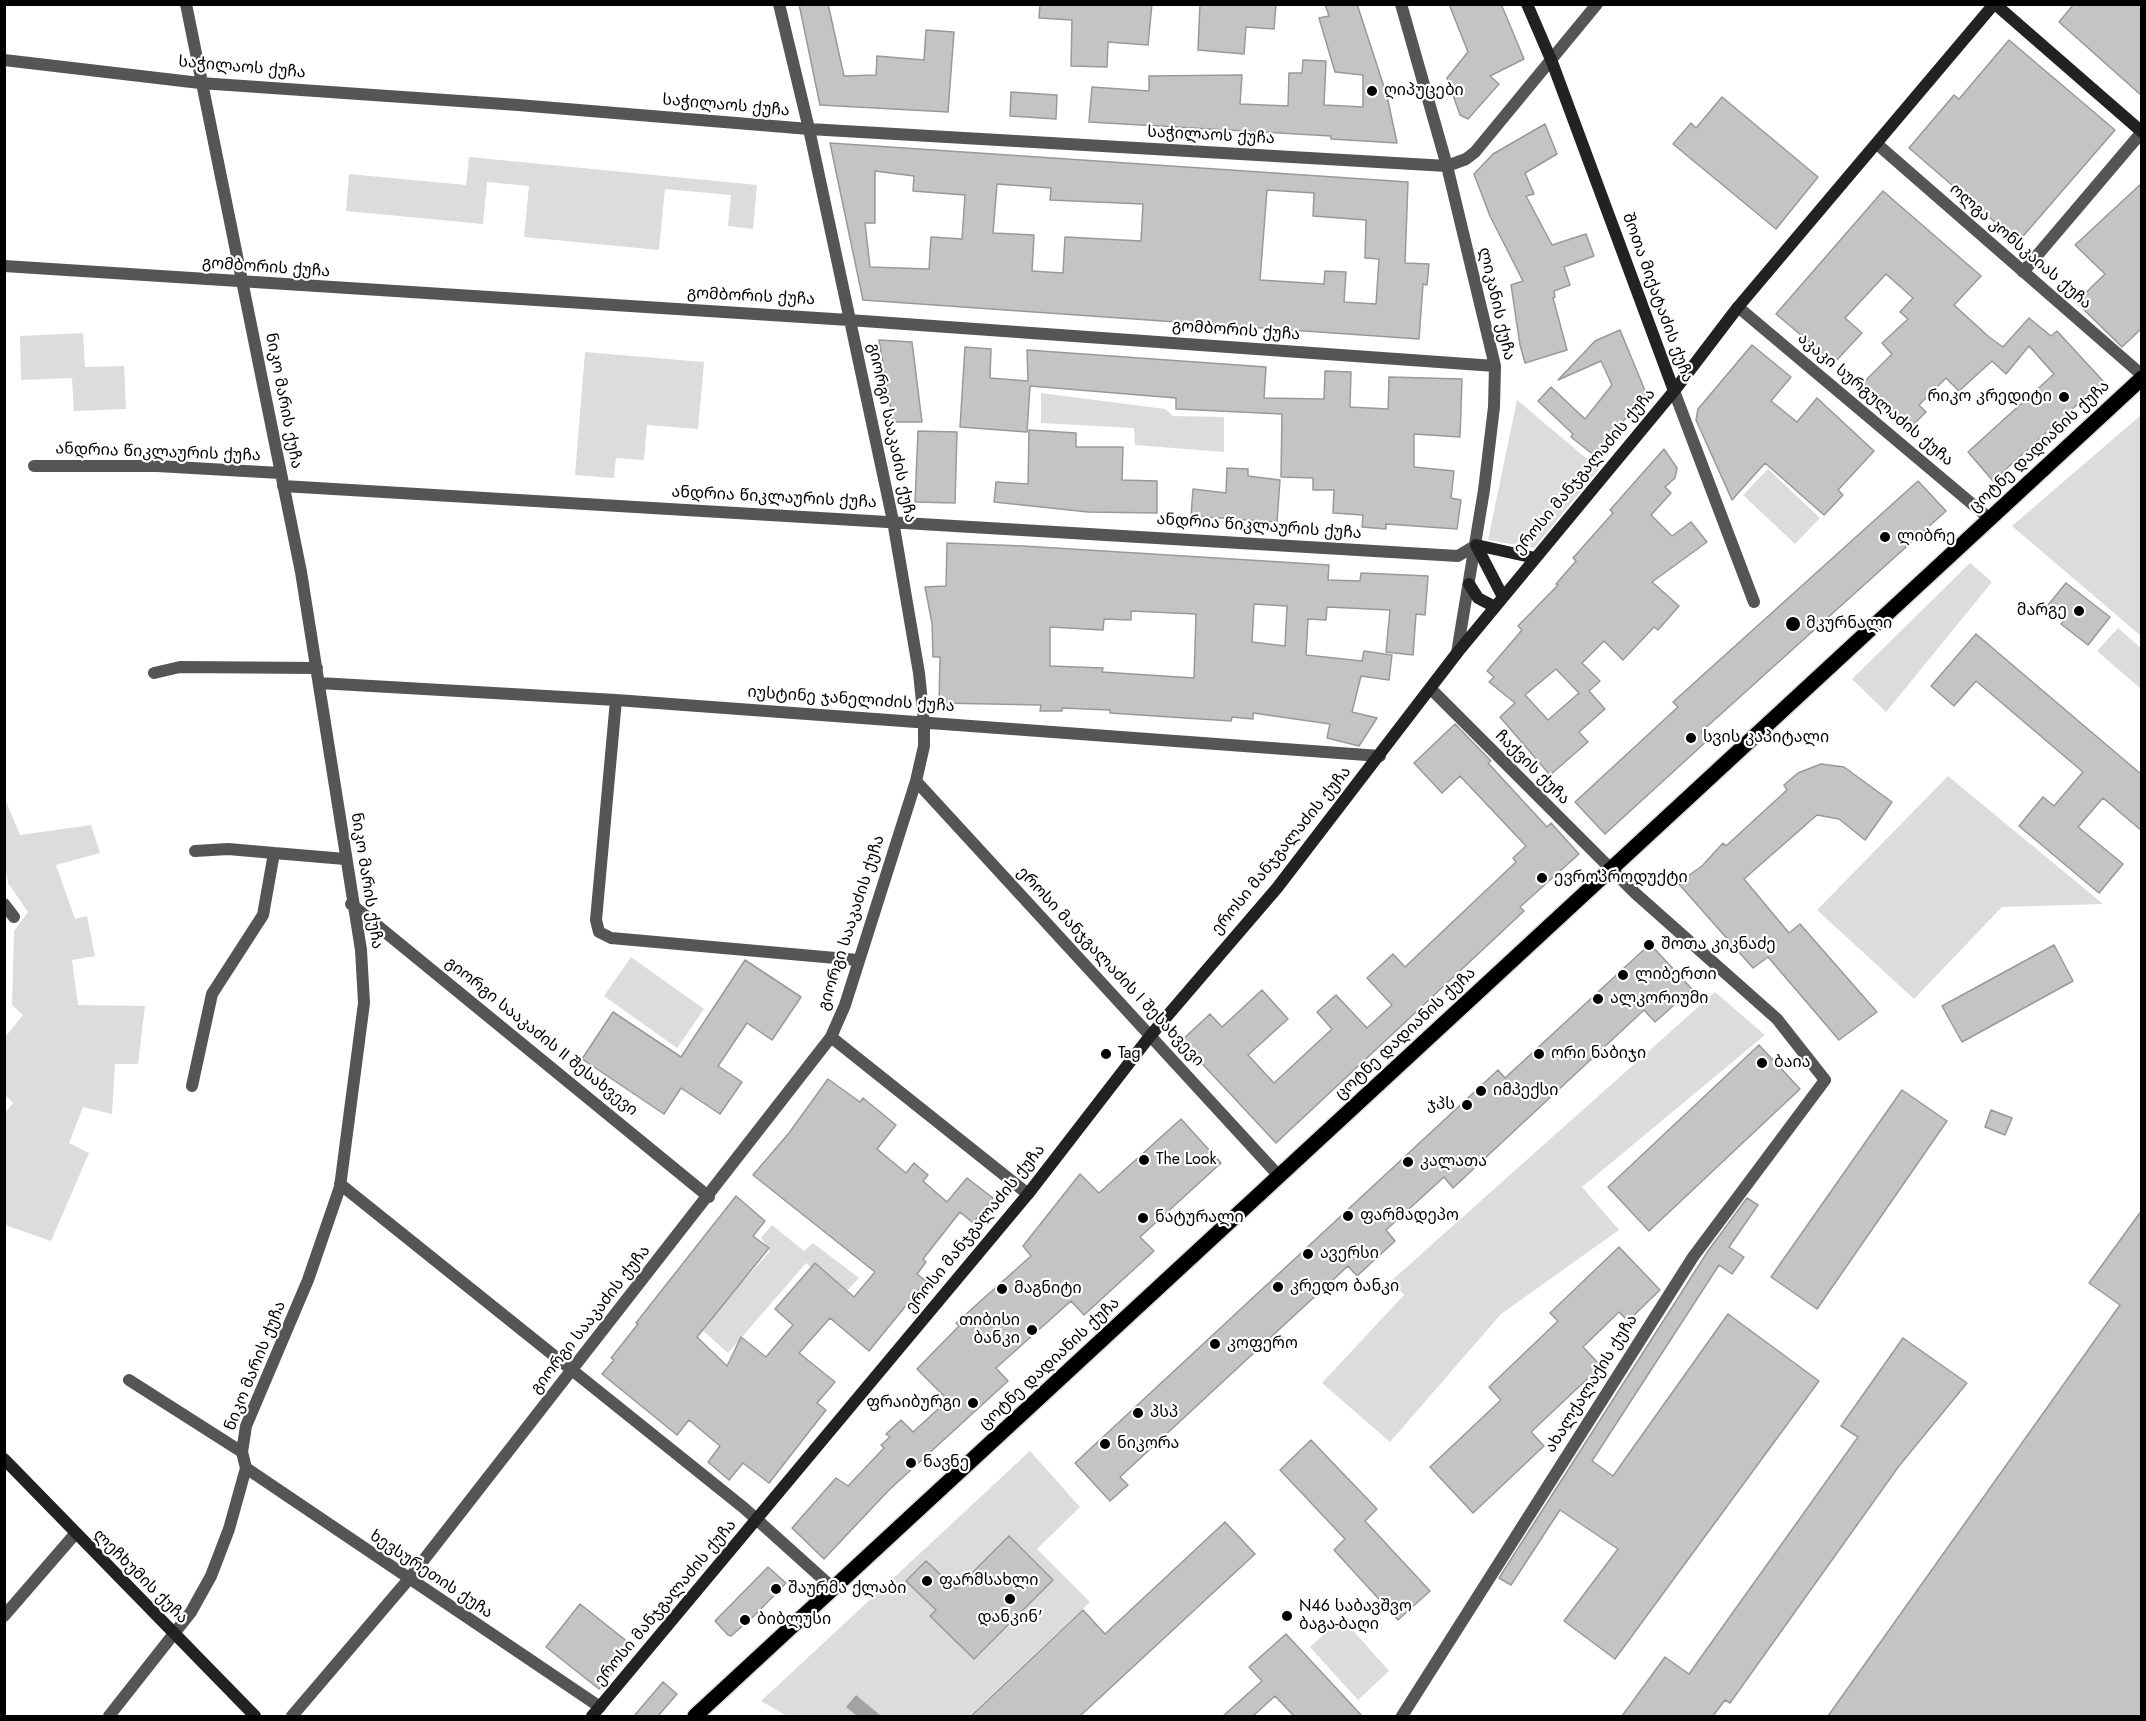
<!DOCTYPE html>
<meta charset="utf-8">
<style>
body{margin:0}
#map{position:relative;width:2146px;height:1721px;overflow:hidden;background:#fff;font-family:Jost,sans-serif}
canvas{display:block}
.frame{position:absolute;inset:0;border:6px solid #000;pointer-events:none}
</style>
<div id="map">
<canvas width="2146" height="1721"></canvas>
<div class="frame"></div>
</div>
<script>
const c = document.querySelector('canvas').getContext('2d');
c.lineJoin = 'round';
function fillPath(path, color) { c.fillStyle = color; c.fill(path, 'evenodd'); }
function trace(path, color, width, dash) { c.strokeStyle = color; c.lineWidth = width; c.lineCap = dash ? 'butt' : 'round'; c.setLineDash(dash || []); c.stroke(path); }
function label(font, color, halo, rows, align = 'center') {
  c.font = font + ' Jost,"Noto Sans Georgian",sans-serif'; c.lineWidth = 4.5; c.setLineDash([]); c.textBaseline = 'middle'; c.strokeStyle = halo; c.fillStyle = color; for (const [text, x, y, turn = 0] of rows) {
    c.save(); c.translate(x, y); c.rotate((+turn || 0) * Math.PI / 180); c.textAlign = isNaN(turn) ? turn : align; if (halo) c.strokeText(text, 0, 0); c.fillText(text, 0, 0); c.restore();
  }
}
fillPath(new Path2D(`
 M469,157L757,185L753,229L728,226L731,195L665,189L659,250L524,237L529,186L487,182L483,224L346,211L349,174L466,185Z
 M83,333L85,367L124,366L126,409L74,411L72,378L21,380L20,336Z
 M585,352L704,362L698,429L647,425L644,460L616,458L614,478L575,475Z
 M1041,393L1165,409L1173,416L1224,417V452L1135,445L1134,428L1041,423Z
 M1517,400L1599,469L1534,548L1488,540Z
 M2141,415V636L2012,526Z
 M1768,469L1820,518L1795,544L1743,495Z
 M1970,563L1992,582L1886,712L1852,679Z
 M2118,628L2141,648V689L2097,651Z
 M1948,776L2103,904L2002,907L1914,999L1817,910Z
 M5,799L20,835L91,825L100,853L56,865L75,919L87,916L95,956L72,960L78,1005L145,1006L138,1064H115L112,1114L83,1107L69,1143L89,1153L51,1241L5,1225V1113L13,1103L5,1095V1037L23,1015L12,1005L14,931L28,912L8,883L4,859Z
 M631,957L704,1009L677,1048L604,996Z
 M1715,992L1765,1035L1582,1187L1619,1230L1501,1314L1390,1442L1322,1383L1404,1295L1391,1281Z
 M772,1225L804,1251L813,1243L859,1278L843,1295L806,1263L728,1353L701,1329L770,1251L761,1238Z
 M1030,1451L1080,1507L1037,1549L1090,1602L969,1716H787L761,1701Z
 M1342,1618L1389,1671L1358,1700L1310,1647Z`), '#dcdcdc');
fillPath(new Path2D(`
 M856,1695L881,1716H857L846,1707Z`), '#a3a3a3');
const building = new Path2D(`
 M799,4H828L844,76L876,75L877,56L924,60L926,30L954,32L948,112L820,105Z
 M1040,4H1152L1148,45L1108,42L1107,67L1071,66L1072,20L1039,18Z
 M1200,4H1276L1274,29L1246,27L1244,54L1198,50Z
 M1325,4H1357L1387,96L1397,143L1331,139V136L1089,122L1092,87L1149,91V76L1242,75L1240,104L1288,106L1289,73H1302L1303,60L1326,61L1324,105L1363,107V75L1335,72L1319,18L1329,16Z
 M1449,4H1501L1524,59L1490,76L1499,84L1468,119L1460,115L1447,78L1468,52Z
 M2074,4H2142V96L2059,22Z
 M2009,40L2115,130L2018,242L1909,148L1954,95L1959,99Z
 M1011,92L1057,95L1056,119L1010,116Z
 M1722,97L1818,177L1776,229L1673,144L1691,123L1696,128Z
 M1545,124L1557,154L1525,173L1534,194L1526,196L1552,245L1586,234L1594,256L1564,267L1570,285L1554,291L1555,297L1553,298L1567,350L1525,363L1520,345L1511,285L1523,281L1490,216L1474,174L1493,154Z
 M830,143L1408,182L1405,263L1429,264L1427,285L1423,284L1419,339L863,300ZM875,171L914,176L913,191L965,195L962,239L931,237L929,269L870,267L865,223H875ZM997,184L1051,188L1050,200L1143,204L1141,241L1065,237L1063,273L1032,271L1034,235L993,233ZM1267,190L1314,193L1313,216L1366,220L1365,258L1379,259L1376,304L1344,302L1346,272L1325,271L1324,284L1260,280Z
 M2142,183V328L2122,347L2076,302L2105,274L2075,245Z
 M1883,191L1981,276L1954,305L1989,337L2003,347L2029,318L2051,336L2057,331L2103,381L1993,481L1968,452L2054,374L2029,346L2006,374L1992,361L1959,391L1946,378L1919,405L1926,412L1910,428L1881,399L1878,402L1861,385L1892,354L1882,343L1908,319L1900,312L1913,298L1886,274L1845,318L1862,333L1834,363L1776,314Z
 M1620,330L1646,393L1595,456L1571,437L1573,434L1538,401L1551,387L1585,419L1612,385L1601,361L1558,380L1595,341Z
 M879,340L912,342L922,422H893Z
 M1752,345L1791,377L1771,401L1797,422L1817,398L1874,451L1838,490L1843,495L1824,515L1765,463L1732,500L1696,420L1698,409Z
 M965,347L991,349L990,378L1028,381L1027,350L1266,367L1264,398L1324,399L1325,371L1351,372L1350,407L1388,409L1389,377L1462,379L1460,437L1414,434V467L1454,471L1451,498L1461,500L1457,529L1386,524V529L1362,527L1363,515L1333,513L1334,490H1313V478L1281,477L1282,414L1176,409V398L1030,386L1027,432L960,427Z
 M1029,430L1076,433V447H1123L1122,480L1157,481V513L1088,512L994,502L996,482L1028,484Z
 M918,431L957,432L955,503L915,502Z
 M1664,449L1677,468L1675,478L1665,487L1671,493L1651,515L1672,536L1691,522L1707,542L1652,582L1679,606L1658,630L1654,627L1623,660L1604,641L1582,663L1600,681L1589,691L1605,709L1579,732L1588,742L1550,775L1500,717L1515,703L1489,682L1494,677L1487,671L1522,630L1518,626L1558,585L1556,584L1576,561L1573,558L1613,513L1610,510ZM1556,669L1579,693L1548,720L1525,695Z
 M1227,468L1248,469V476L1280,480L1277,522L1191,516L1193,489L1226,493Z
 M1918,481L1946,511L1701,732L1708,740L1605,834L1575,802L1678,707L1673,702Z
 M947,543L1023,546L1329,565L1328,580L1360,581L1361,573L1428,576L1425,615L1416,614L1413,655L1386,652L1390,610L1327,607L1326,620L1308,619L1306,655L1362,661L1364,651L1392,655L1389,680L1361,676L1352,712L1377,718L1359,746L1327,738L1330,724L1253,713V719L1232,717L1231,721L1110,713V710L1062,708V711H1040L1041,705L939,703L940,657H933L932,623L925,587L946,586ZM1254,604L1287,606L1285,646L1252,642ZM1131,611L1196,614L1194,678L1102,672L1103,668L1050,666V627L1103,630L1104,619L1131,620Z
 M2066,583L2110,617L2088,645L2061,624L2066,618L2048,605Z
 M1976,634L2142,775V831L2103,798L2078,827L2123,864L2099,893L2019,826L2043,797L2054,806L2083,772L1976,681L1954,706L1931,686Z
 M1455,724L1491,761L1488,763L1547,827L1551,823L1579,854L1520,907L1524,911L1276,1143L1181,1041L1210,1014L1222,1027L1262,990L1288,1019L1248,1055L1274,1083L1332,1029L1317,1012L1336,995L1367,1028L1392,1005L1367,978L1393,954L1405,967L1516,862L1513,858L1526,846L1460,776L1442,793L1414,763Z
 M1821,764L1844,767L1892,802L1865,840L1839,819L1817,815L1744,879L1789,933L1800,924L1877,1012L1839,1040L1768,957L1753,968L1678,883L1702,866L1723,843L1726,846L1787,790L1784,785L1798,773Z
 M1650,944L1692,989L1655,1022L1644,1010L1453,1188L1444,1177L1386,1230L1395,1241L1357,1276L1348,1266L1298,1312L1120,1477L1128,1485L1110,1501L1075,1463L1498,1070L1505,1078Z
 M2054,945L2073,981L1962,1042L1942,1006Z
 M745,960L801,997L772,1040L747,1023L718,1066L742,1082L720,1114L681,1088L664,1114L582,1059L613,1012L681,1057Z
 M1759,1045L1800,1089L1649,1231L1608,1187Z
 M828,1079L860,1102L863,1098L896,1125L877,1149L906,1173L914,1163L928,1175L923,1181L947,1202L967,1178L993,1198L973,1223L960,1212L923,1259L926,1262L917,1274L926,1281L869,1351L830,1318L799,1353L835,1382L817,1403L826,1410L769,1483L743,1463L729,1480L708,1462L720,1446L689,1420L677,1435L602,1374L614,1360L611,1358L638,1324L636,1323L736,1196L765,1221L753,1236L769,1248L697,1337L727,1366L741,1337L766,1357L793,1325L775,1309L815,1263L854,1297L875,1272L753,1175L789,1133Z
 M1902,1090L1947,1121L1817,1309L1771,1277Z
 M1991,1110L2012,1118L2005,1135L1985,1127Z
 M1181,1119L1221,1163L1140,1237L1154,1251L1084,1315L1071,1301L996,1368L1008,1381L889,1490L824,1559L792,1528L836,1478L848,1486L884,1448L881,1445L890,1437L886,1434L901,1420L913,1432L948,1400L917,1369L959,1326L956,1323L1031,1256L1023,1246L1080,1174L1099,1193Z
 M1747,1198L1758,1205L1729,1247L1744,1257L1732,1274L1719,1265L1592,1461L1613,1476L1728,1314L1819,1381L1615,1659L1564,1621L1618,1549L1560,1510L1511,1585L1499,1578L1708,1251Z
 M2142,1210V1716H1828L2120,1305L2089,1283Z
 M1619,1247L1660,1290L1628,1321L1619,1312L1583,1347L1601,1366L1531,1432L1544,1446L1473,1513L1430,1467L1501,1400L1489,1387L1558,1321L1550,1313Z
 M1903,1338L1967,1383L1899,1466L1730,1703L1725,1700L1713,1716H1622L1665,1657L1689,1674L1858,1437L1841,1426Z
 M1311,1440L1377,1509L1365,1521L1430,1591L1398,1620L1334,1550L1345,1539L1280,1470Z
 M1225,1522L1255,1554L1080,1716H971L1083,1610L1105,1634Z
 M1009,1536L1053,1580L974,1659L930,1616L936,1610L906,1581L926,1561L956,1589Z
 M768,1567L786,1583L754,1616L731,1636L728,1635L715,1621Z
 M580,1604L633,1646L599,1689L546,1647Z
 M1286,1634L1362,1716H1294L1275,1696L1253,1716H1223L1262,1681L1249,1667Z
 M663,1682L677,1694L658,1716H634Z`);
fillPath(building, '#c4c4c4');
trace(building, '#999', 1.5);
const primary = new Path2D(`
 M695,1716L2142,378`);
trace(primary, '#dbdbdb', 18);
trace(new Path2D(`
 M1401,4L1447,166L1495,366L1494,407L1484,490L1457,653
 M4,60L200,83L518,105L809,129L1447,166L1466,159L1475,152L1597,4
 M1877,144L2142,375
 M4,266L849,320L1495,366
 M2023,272L2142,132
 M1738,307L1990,519
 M1674,391L1754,602
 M34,466H157L280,473
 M283,486L1458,556L1476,545
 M154,673L180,667L317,668
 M319,683L616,700L1380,756
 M616,700L596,920L599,932L611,938L858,960
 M916,781L1279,1176
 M195,851L228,849L274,853
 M4,904L14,917
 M351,904L709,1197
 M831,1037L1028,1194
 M192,1086L212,994L263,915L274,853L345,859
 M340,1184L744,1508L834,1589
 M129,1380L242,1452
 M246,1468L600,1707
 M4,1616L75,1534
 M109,1716L191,1612L211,1576L229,1529L246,1468L242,1452L246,1426L308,1280L340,1187L364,1003L361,950L301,572L186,4
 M292,1716L408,1580L831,1037L845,1005L916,781L924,746V722L919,673L893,521L809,129L779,4
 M1402,1716L1693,1257L1825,1080L1777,1019L1635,893L1431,689`), '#555', 12);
trace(new Path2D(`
 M1527,4L1552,62L1674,391
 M1995,4L2142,132
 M1476,545L1535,558
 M1476,545L1503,597
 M1469,584L1478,598L1495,607
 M4,1459L255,1716
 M592,1716L1028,1194L1150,1036L1277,888L1457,653L1674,391L1738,307L1994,4`), '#222', 12);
trace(primary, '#000', 15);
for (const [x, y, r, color] of [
 [1372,91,6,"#000"],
 [2064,397,6,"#000"],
 [1885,537,6,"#000"],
 [2079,611,6,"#000"],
 [1793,624,8,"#000"],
 [1691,738,6,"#000"],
 [1542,878,6,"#000"],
 [1649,945,6,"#000"],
 [1623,975,6,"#000"],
 [1598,999,6,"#000"],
 [1106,1054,6,"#000"],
 [1539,1054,6,"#000"],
 [1762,1063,6,"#000"],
 [1481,1091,6,"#000"],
 [1467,1105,6,"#000"],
 [1144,1160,6,"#000"],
 [1408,1162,6,"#000"],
 [1348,1216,6,"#000"],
 [1143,1218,6,"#000"],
 [1308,1254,6,"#000"],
 [1278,1287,6,"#000"],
 [1002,1289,6,"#000"],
 [1032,1330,6,"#000"],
 [1215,1344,6,"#000"],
 [973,1403,6,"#000"],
 [1138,1413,6,"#000"],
 [1105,1444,6,"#000"],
 [911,1463,6,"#000"],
 [927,1581,6,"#000"],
 [776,1589,6,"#000"],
 [1010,1599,6,"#000"],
 [1287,1616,6,"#000"],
 [745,1620,6,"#000"]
]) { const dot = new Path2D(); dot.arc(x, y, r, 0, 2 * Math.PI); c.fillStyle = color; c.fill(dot); trace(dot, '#fff', 2); }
label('16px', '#000', '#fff', [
 ["საჭილაოს ქუჩა",242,68,5],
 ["საჭილაოს ქუჩა",726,106,5],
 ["საჭილაოს ქუჩა",1211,136,3],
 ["ოლგა კონსკაიას ქუჩა",2020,247,41],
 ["გომბორის ქუჩა",266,268,4],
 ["გომბორის ქუჩა",751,297,3],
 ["შოთა მიქატაძის ქუჩა",1657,298,70],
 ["ლიკანის ქუჩა",1496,304,77],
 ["გომბორის ქუჩა",1236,331,4],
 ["აკაკი სურგულაძის ქუჩა",1875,400,40],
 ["ნიკო მარის ქუჩა",283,401,79],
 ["გიორგი სააკაძის ქუჩა",891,433,78],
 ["ცოტნე დადიანის ქუჩა",2040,447,-43],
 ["ანდრია წიკლაურის ქუჩა",158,453,2],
 ["ეროსი მანჯგალაძის ქუჩა",1585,472,-50],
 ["ანდრია წიკლაურის ქუჩა",774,498,3],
 ["ანდრია წიკლაურის ქუჩა",1259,527,4],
 ["იუსტინე ჯანელიძის ქუჩა",851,700,4],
 ["ჩაქვის ქუჩა",1532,768,45],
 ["ეროსი მანჯგალაძის ქუჩა",1282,851,-51],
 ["ნიკო მარის ქუჩა",366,881,81],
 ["გიორგი სააკაძის ქუჩა",852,923,-72],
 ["ეროსი მანჯგალაძის I შესახვევი",1110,967,47],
 ["ცოტნე დადიანის ქუჩა",1406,1034,-43],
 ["გიორგი სააკაძის II შესახვევი",541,1037,39],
 ["ეროსი მანჯგალაძის ქუჩა",976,1229,-51],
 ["გიორგი სააკაძის ქუჩა",591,1320,-52],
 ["ცოტნე დადიანის ქუჩა",1050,1364,-43],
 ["ნიკო მარის ქუჩა",256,1366,-68],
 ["ახალქალაქის ქუჩა",1592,1384,-58],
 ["ხევსურეთის ქუჩა",431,1575,34],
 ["ლეჩხუმის ქუჩა",140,1577,45],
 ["ეროსი მანჯგალაძის ქუჩა",666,1603,-50]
]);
label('16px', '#000', '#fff', [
 ["ღიპუცები",1384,91],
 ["რიკო კრედიტი",2052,397,"right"],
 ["ლიბრე",1897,537],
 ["მარგე",2067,611,"right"],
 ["მკურნალი",1806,624],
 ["სვის კაპიტალი",1703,738],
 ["ევროპროდუქტი",1554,878],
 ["შოთა კიკნაძე",1661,945],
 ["ლიბერთი",1635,975],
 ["ალკორიუმი",1610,999],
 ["Tag",1118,1054],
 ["ორი ნაბიჯი",1551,1054],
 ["ბაია",1774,1063],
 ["იმპექსი",1493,1091],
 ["ჯპს",1455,1105,"right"],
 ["The Look",1156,1160],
 ["კალათა",1420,1162],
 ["ფარმადეპო",1360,1216],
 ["ნატურალი",1155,1218],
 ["ავერსი",1320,1254],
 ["კრედო ბანკი",1290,1287],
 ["მაგნიტი",1014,1289],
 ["თიბისი",1020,1321,"right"],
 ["ბანკი",1020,1339,"right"],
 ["კოფერო",1227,1344],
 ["ფრაიბურგი",961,1403,"right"],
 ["პსპ",1150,1413],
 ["ნიკორა",1117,1444],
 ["ნავნე",923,1463],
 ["ფარმსახლი",939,1581],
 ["შაურმა ქლაბი",788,1589],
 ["N46 საბავშვო",1299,1607],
 ["ბაგა-ბაღი",1299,1625],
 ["დანკინ'",1010,1618,"center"],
 ["ბიბლუსი",757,1620]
], 'left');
</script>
